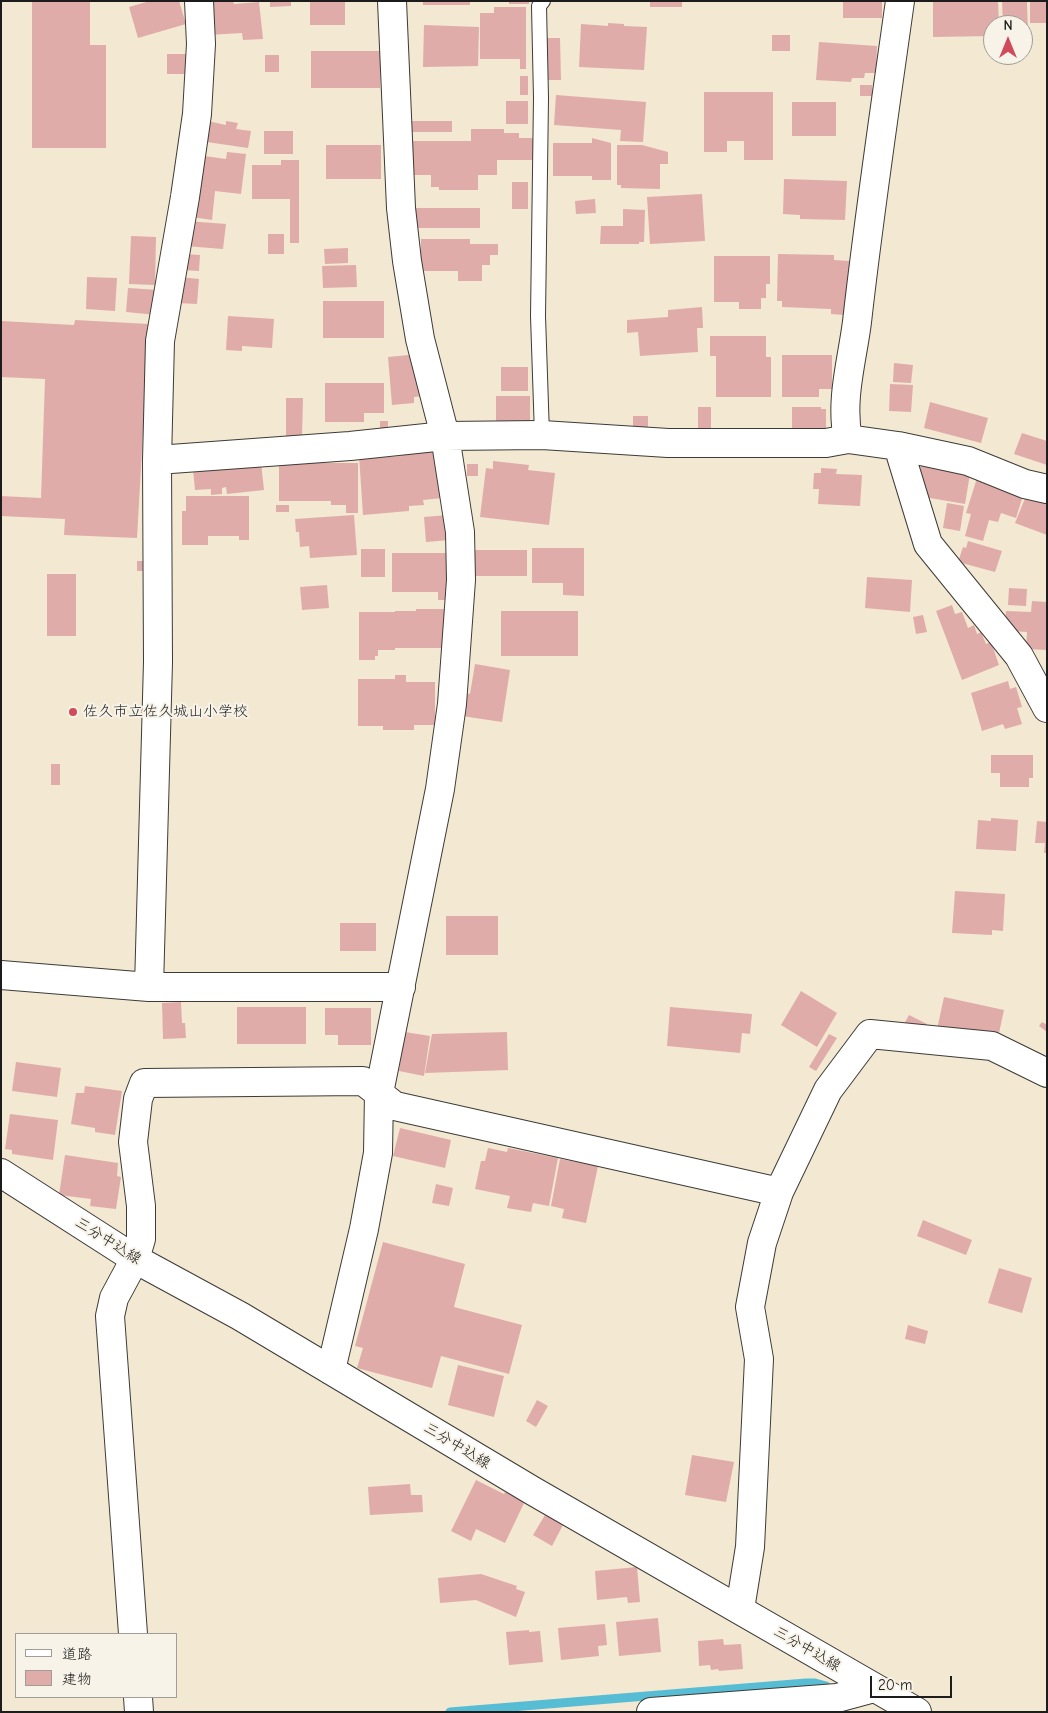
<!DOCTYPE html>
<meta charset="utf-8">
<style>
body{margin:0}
#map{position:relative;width:1048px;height:1713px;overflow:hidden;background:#f3e8d1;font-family:"Comic Neue","Klee One",sans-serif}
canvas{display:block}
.frame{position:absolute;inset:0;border:2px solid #1c1c1c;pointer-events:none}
.legend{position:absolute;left:15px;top:1633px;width:162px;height:65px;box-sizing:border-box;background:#f7f3e8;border:1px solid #9f9d96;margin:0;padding:6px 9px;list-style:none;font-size:15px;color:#1c1c1c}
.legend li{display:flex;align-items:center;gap:10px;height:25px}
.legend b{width:25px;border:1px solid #9f9d96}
.north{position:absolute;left:983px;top:15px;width:50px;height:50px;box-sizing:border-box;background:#f7f3e8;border:1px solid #9f9d96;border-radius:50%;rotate:0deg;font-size:14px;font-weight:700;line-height:20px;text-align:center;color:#1c1c1c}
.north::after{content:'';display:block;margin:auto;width:18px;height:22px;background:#d1495b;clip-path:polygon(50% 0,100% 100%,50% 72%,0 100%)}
.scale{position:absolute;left:870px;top:1676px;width:82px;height:22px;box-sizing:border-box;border:2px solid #1c1c1c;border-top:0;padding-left:6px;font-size:15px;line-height:18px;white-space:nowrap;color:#1c1c1c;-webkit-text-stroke:4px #f7f3e8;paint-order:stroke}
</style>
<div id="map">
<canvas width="1048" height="1713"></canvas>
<div class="frame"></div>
<ul class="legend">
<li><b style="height:6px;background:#fff"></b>道路</li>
<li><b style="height:14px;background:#e0aca9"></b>建物</li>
</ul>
<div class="north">N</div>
<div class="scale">20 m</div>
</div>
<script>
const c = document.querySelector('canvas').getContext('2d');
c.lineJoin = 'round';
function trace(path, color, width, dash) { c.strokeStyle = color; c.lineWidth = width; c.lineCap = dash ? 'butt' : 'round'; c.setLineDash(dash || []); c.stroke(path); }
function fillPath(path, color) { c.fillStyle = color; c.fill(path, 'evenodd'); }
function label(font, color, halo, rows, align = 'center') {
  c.font = font + ' "Comic Neue","Klee One",sans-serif'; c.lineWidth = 4; c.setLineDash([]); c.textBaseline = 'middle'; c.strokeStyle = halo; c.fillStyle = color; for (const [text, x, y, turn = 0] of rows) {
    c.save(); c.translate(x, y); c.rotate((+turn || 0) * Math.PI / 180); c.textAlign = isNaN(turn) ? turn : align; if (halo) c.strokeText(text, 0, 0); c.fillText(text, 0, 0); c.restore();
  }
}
trace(new Path2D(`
 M450,1712L806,1683H815L826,1686`), '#57bdd5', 9);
fillPath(new Path2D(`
 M32,1H90V45H106V148H32Z
 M150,1H179L186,24L138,38L129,7Z
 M205,1H233L234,4L259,2L263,39L243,40L242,33L208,35Z
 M270,1H291V6L270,7Z
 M310,1H345V25H310Z
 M423,1H470V5H423Z
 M509,1H529V4H509Z
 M650,1H682V7H650Z
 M843,1H882V18H843Z
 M933,1H998L999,25H993V36L933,37Z
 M1002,1H1027L1028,34L1023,35V25H1003Z
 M1030,1H1047V23H1030Z
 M494,7H526V69H520V59H480V13H494Z
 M608,23L624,24V26L647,27L644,70L579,67L581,24L608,26Z
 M424,25L479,27L478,66L423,67Z
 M772,35H790V51H772Z
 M547,38H560L561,80H548Z
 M819,42L877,46L876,73H865L864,78H852L851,82L816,80Z
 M311,51H380V88H311Z
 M167,54H189V74H167Z
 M265,55H279V72H265Z
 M520,76H528V95H520Z
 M860,85H872V96H860Z
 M704,92H773V160H744V141H727V152H704Z
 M556,95L646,102L643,142L620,141L621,130L554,125Z
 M506,101H528V124H506Z
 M792,102H836V136H792Z
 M203,120L226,125V121L238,123L236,129L251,131L248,148L200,141Z
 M410,121H452V132H410Z
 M471,129H504V133H519V138H533V160H497V175H478V190H439V187H431V175H413V141H471Z
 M264,131H293V154H264Z
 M592,138L611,143V180H592V176H553V143H592Z
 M326,145H381V179H326Z
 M617,145H642L668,152V164H660V189L621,188V185H617Z
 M227,152L246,154L241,194L215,191L212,220L192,217L197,155L226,159Z
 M281,160H299V243H290V199H252V165H281Z
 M784,179L847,181L845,220L800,219V215L783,214Z
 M512,182H528V209H512Z
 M702,194L705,241L650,244L647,197Z
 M595,199L596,213L576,214L575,201Z
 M415,208H480V228H415Z
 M623,209L645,210L644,242H639V244H600L601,226H623Z
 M187,221L226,224L223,249L185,246Z
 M268,234H284V254H268Z
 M131,236L156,237L155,285L129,284Z
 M421,239H470V244H498V255H490V265H482V281H458V271H421Z
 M348,248V263L325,264L324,249Z
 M184,254L200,255L199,271L182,270Z
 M778,254L834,255V260L850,261L844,315L831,314V309L782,307V301H777Z
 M714,256H770V284H766V298H761V309H739V302H714Z
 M356,265L357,287L323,288L322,266Z
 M87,277L117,278L115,311L86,309Z
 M180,277L199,279L197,304L178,303Z
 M128,288L159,290L157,315L126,312Z
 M323,301H384V338H323Z
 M702,307L703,328H697L698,352L640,356L638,332L627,333V320L668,317V310Z
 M228,316L274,319L272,348L242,346V351L226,350Z
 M75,320L149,324L137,538L64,535L65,519L1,516V496L41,498L45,379L1,377V321L74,325Z
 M710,336H766V357H771V397H716V356H710Z
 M419,354L423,396L414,397V403L392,405L388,357Z
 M782,355H832V389H819V397H782Z
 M894,363L913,365L911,383L893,382Z
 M501,367H528V391H501Z
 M325,383H384V413H364V422H325Z
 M890,384L913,385L911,412L889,411Z
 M496,396H530V427H496Z
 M286,398H303L302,436H286Z
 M930,402L988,418L981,443L924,428Z
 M698,407H711V433H698Z
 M792,407H821V409H826V432H792Z
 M633,416H648V433H633Z
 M380,421H388V432H380Z
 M1022,433L1047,441V465L1014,454Z
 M438,448L442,498L423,500L424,505L409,506V511L363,515L359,455L371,453L372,458L402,456L401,451Z
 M922,458L971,468L965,504L930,498V502L916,500Z
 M493,461L529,465L528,470L555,473L549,525L480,517L486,468L493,469Z
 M261,463L264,490L227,494L226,487L222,488V494L211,495V489L195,490L193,469Z
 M279,463H358V513H346V505H331V501H279Z
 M467,464H478V476H467Z
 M821,468L837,469L836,474L862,475L860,506L818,504L819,489H813L814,473H821Z
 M977,478L1024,492L1016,518L1001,513L998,522L989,520L983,541L965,536L971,514L966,513Z
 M1028,491L1047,498V535L1015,523Z
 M186,496H249V540H239V536H208V545H182V511H186Z
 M947,503L964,506L960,531L943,528Z
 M276,505H289V512H276Z
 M354,515L357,555L310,558L309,546L300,547L299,532H296L295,519Z
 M448,515L450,540L426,542L424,517Z
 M968,541L1002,551L995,572L958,562L963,547L966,548Z
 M532,548H584V596L563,595V583H532Z
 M361,549H385V577H361Z
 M475,550H527V576H475Z
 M392,553H449V600H438V592H392Z
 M137,561H151V571H137Z
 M47,574H76V636H47Z
 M867,577L912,580L910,612L865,608Z
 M327,585L329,608L302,610L300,587Z
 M1009,588L1027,589L1026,606L1008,605Z
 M1032,601L1047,602V650L1026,649L1027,632L1011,631V623L1005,622L1006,611L1031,612Z
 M952,605L955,614L962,612L968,628L974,625L977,634L981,632L986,644L991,642L999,665L962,680L936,611Z
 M416,609H444V648H395V650H378V656H375V660H359V612H395V611H416Z
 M501,611H578V656H501Z
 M923,615L927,632L916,634L913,617Z
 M475,664L510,670L502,722L462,716L465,693L470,694Z
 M395,675H406V682H435V725H414V730H383V726H358V679H395Z
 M1008,681L1010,689L1016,687L1022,707L1017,708L1022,724L1005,729L1003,724L982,731L971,693Z
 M991,755H1033V778H1029V787H1000V773H991Z
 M51,764H60V785H51Z
 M991,818L1018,820L1016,851L976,849L978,820L991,821Z
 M1037,821L1047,822V853H1044L1045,843H1035Z
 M955,891L1005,894L1003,931L992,930V935L952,933Z
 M446,916H498V955H446Z
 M340,923H376V951H340Z
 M801,991L837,1013L817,1047L781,1025Z
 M944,997L1004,1010L996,1047L936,1034Z
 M181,1002L182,1023H185L186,1038L163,1039L162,1003Z
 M237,1007H306V1044H237Z
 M670,1007L752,1014L750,1034L742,1033L740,1053L667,1046Z
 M325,1008H371V1045H338V1035H325Z
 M909,1015L927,1024L920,1037L902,1028Z
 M1042,1022L1047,1025V1032L1039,1026Z
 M405,1032L430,1036L424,1076L399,1071Z
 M507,1032L508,1070L425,1073L432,1034Z
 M829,1034L837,1038L816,1071L809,1067Z
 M16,1062L61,1068L57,1097L12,1091Z
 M85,1086L122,1091L115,1135L95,1132V1128L71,1124L76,1093H84Z
 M10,1114L58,1120L53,1160L12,1154V1150L5,1149Z
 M400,1128L451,1140L445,1168L393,1156Z
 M488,1148L507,1152L508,1148L558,1158L549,1206L533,1203L531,1212L507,1208L510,1196L475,1189L481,1161H485Z
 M65,1155L118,1163L117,1176L121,1177L116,1209L90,1206L91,1199L59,1195Z
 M560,1159L598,1166L586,1223L562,1218L564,1209L551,1206Z
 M436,1184L453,1188L449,1206L432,1203Z
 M923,1220L972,1240L966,1255L917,1236Z
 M383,1242L465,1264L454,1307L522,1325L509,1374L441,1356L432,1388L357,1368L363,1348L355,1346Z
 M999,1268L1032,1278L1022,1313L988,1303Z
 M908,1325L928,1331L925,1344L905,1339Z
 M458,1365L504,1376L494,1417L448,1405Z
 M537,1400L548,1406L536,1427L526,1421Z
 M692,1455L734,1462L726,1502L685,1495Z
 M476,1480L504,1494L505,1492L525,1501L505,1543L476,1529L471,1541L451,1531Z
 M410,1484L411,1495H422L423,1512L370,1515L368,1487Z
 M545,1515L563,1525L552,1546L533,1535Z
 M637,1567L640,1602L628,1603L627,1597L597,1600L595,1571Z
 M481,1574L517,1586L516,1589L525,1592L516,1617L476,1600L440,1603L438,1578Z
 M658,1618L661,1652L619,1656L616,1622Z
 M605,1624L607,1645L598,1646L599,1656L561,1660L558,1628Z
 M529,1630V1632L540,1631L543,1662L509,1665L506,1632Z
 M723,1639L724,1645L741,1644L743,1669L719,1671L718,1669L711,1670L710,1665L699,1666L698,1641Z`), '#e0aca9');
const service = new Path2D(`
 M542,435L538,316L541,98L539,6L543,1`);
const minor = new Path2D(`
 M848,439C840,400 852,361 857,322C869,215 885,108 900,1
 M898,446L928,544L1019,656L1047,708
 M157,460L350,446L445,436L542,435L668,443H826L848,439L898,446L968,461L1025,484L1047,489
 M1,975L149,987L158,662L157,460L160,341L185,197L197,114L201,44L199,1
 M149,987H401
 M135,1259L141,1239V1206L133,1142L138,1099L144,1083L363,1081L395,1106L779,1192
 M331,1370L364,1229L378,1153L379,1093L440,789L452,704L461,580L460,532L445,436L420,339L407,261L401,208L392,1
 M740,1609L750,1547L759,1359L750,1307L762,1243L779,1192L828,1090L870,1034L992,1046L1047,1073
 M651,1712L837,1698L874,1688`);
const tertiary = new Path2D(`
 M133,1634L110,1316L114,1298L135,1259
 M138,1697L139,1712`);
const secondary = new Path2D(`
 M1,1173L135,1259L240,1316L533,1491L917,1712`);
trace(service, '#3c3b37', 16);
trace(minor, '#3c3b37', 30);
trace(tertiary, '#3c3b37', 30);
trace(secondary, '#3c3b37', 30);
trace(service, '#fff', 14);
trace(minor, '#fff', 28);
trace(tertiary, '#fff', 28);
trace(secondary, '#fff', 28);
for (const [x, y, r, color] of [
 [73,712,5,"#d1495b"]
]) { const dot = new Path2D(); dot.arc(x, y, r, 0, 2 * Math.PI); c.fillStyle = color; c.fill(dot); trace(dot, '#f7f3e8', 2); }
label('15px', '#1c1c1c', '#f7f3e8', [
 ["佐久市立佐久城山小学校",83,712]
], 'left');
label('15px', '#1c1c1c', '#f7f3e8', [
 ["三分中込線",108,1241,32],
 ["三分中込線",457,1446,31],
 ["三分中込線",807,1649,30]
]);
</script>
